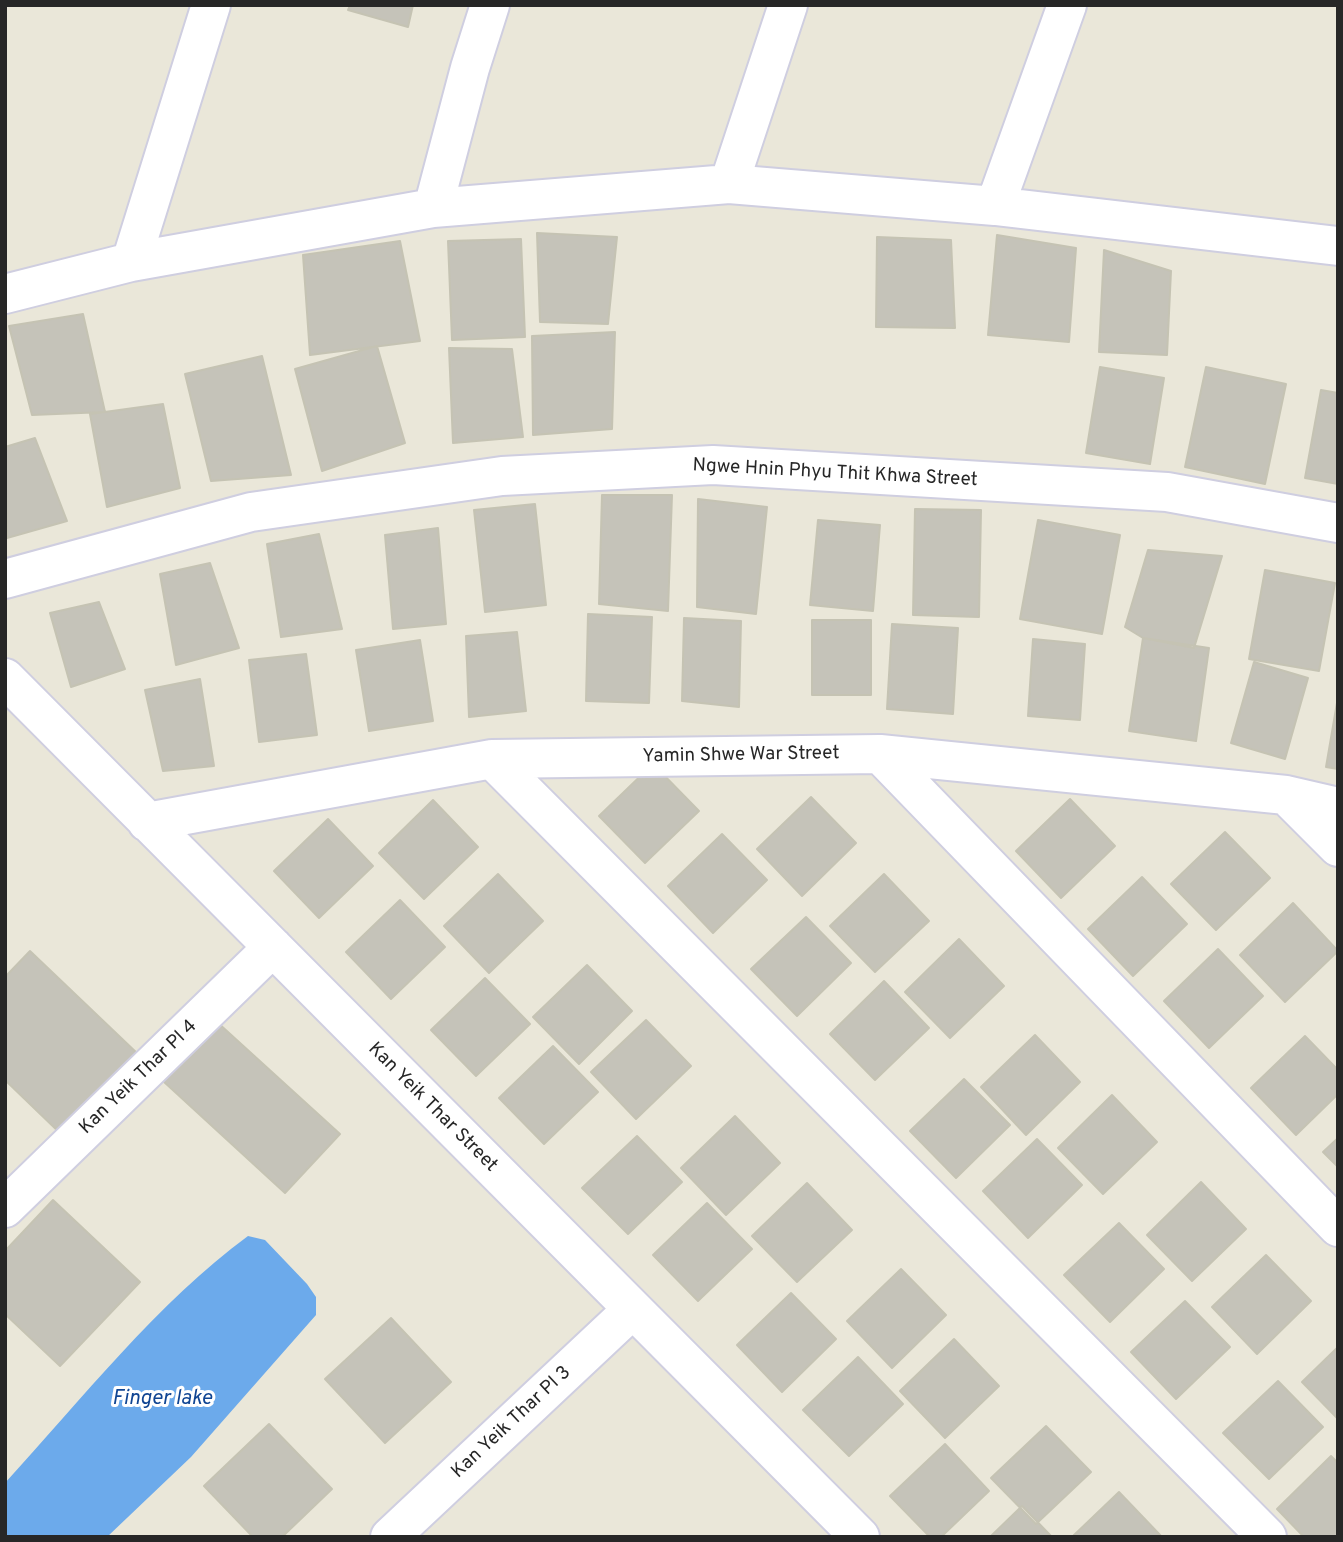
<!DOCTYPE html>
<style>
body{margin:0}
#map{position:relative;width:1343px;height:1542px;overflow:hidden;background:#eae7d9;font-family:Overpass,sans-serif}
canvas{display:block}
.frame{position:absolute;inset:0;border:7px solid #272727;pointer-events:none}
</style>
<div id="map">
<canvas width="1343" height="1542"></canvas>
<div class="frame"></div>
</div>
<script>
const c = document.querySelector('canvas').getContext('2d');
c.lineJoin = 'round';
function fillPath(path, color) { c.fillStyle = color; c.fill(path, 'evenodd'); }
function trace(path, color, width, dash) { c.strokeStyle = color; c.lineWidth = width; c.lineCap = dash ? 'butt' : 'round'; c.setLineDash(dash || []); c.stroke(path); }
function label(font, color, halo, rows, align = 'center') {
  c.font = font + ' Overpass,sans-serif'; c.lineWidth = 6; c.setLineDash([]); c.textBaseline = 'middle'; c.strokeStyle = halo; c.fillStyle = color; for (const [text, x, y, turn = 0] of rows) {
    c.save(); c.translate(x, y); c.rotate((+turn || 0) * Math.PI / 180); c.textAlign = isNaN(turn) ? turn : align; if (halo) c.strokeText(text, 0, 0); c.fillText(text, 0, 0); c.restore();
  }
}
fillPath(new Path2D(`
 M248,1236L265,1240L307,1284L316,1297V1315L191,1457L107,1537H5V1483C81,1400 158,1302 248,1236Z`), '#6caaeb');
const building = new Path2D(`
 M350,5H413L408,27L348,10Z
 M537,233L617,237L608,324L540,322Z
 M997,235L1076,248L1069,342L988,335Z
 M877,237L951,240L955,328L876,327Z
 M521,239L525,337L452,340L448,241Z
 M400,241L420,341L310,355L303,255Z
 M1104,250L1171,271L1167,355L1099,352Z
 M83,314L105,412L32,415L9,326Z
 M615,332L612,429L533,435L532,336Z
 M377,346L405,443L322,471L295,369Z
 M449,348L512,349L523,437L453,443Z
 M262,356L291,475L211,481L185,374Z
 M1100,367L1164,378L1150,464L1086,453Z
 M1206,367L1286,384L1265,484L1185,467Z
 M1321,390L1338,393V484L1305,478Z
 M163,404L180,488L107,507L90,414Z
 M35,438L67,521L7,538L5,447Z
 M602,495H672L668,611L599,604Z
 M698,499L767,507L756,614L697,607Z
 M535,504L546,605L485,612L474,510Z
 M915,509L981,510L979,617L913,615Z
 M818,520L880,525L873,611L810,605Z
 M1038,520L1120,535L1102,634L1020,619Z
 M438,528L446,624L393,629L385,535Z
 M319,534L342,629L281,637L267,544Z
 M1148,550L1222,556L1194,648L1143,638L1125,627Z
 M210,563L239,648L176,665L160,574Z
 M1265,570L1335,583L1319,671L1249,659Z
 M99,602L125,669L71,687L50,613Z
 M588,614L652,617L649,703L586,701Z
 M684,618L741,621L739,707L682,701Z
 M812,620H871V695H812Z
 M892,624L958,628L953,714L887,709Z
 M517,632L526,711L469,717L466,636Z
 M1143,638L1209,648L1196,741L1129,731Z
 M1033,639L1085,644L1080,720L1028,716Z
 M420,640L433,721L369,731L356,650Z
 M306,654L317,735L259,742L249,660Z
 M1254,662L1308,678L1285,759L1231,743Z
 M200,679L214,766L163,771L145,690Z
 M1338,697V769L1326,767Z
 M653,764L699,811L645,863L599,816Z
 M811,797L856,843L802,896L757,849Z
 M1070,799L1115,846L1061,898L1016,851Z
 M433,800L478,847L424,899L379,853Z
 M328,819L373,866L319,918L274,871Z
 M1225,832L1270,878L1216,930L1171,884Z
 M722,834L767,880L713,933L668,886Z
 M498,874L543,921L489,973L444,926Z
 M884,874L929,921L875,972L830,926Z
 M1142,877L1187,924L1133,976L1088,929Z
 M400,900L445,947L391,999L346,952Z
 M1293,903L1338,951L1285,1002L1240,955Z
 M806,917L851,963L797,1016L751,969Z
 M959,939L1004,986L950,1038L905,992Z
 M1218,949L1263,996L1209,1048L1164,1001Z
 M30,951L139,1055L62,1135L5,1080V977Z
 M587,965L632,1011L579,1064L533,1017Z
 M485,978L530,1024L476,1076L431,1030Z
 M884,981L929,1028L875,1080L830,1034Z
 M646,1020L691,1066L636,1119L591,1072Z
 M217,1022L340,1134L285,1193L163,1081Z
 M1035,1035L1080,1082L1026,1135L981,1087Z
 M1305,1036L1338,1070V1094L1296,1135L1251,1088Z
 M553,1046L598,1092L544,1144L499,1098Z
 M964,1079L1010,1125L956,1178L910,1131Z
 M1112,1095L1157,1142L1103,1194L1058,1148Z
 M735,1116L780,1163L726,1215L681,1168Z
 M637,1136L682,1182L628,1234L582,1188Z
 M1338,1138V1167L1323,1152Z
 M1037,1139L1082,1185L1028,1238L983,1191Z
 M1201,1182L1246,1229L1192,1281L1147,1235Z
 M807,1183L852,1230L797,1282L752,1236Z
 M53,1200L140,1282L60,1366L5,1314V1251Z
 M707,1203L752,1249L698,1301L653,1255Z
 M1119,1223L1164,1269L1110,1322L1064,1275Z
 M1266,1255L1311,1301L1257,1354L1212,1307Z
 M901,1269L946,1315L892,1368L847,1321Z
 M791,1293L836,1339L782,1392L737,1345Z
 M1185,1301L1230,1347L1176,1399L1131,1352Z
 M391,1318L451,1382L385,1443L325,1379Z
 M954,1339L999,1386L945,1438L900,1391Z
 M1338,1347V1419L1302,1382Z
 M858,1357L903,1404L849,1456L803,1410Z
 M1278,1381L1323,1427L1269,1479L1223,1433Z
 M269,1424L332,1489L282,1537H253L204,1486Z
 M1046,1426L1091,1472L1036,1524L991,1478Z
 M945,1444L989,1491L941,1537H930L890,1496Z
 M1331,1456L1338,1463V1537H1304L1277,1509Z
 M1119,1492L1162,1537H1072Z
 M1022,1506L1052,1537H990Z`);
fillPath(building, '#c5c3b9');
trace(building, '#c5c3b3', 2);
const minor = new Path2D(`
 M729,184L788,5
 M995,206L1067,5
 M433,208L470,68L490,5
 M131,262L211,5
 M5,294L131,262L433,208L729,184L995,206L1338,246
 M5,579L251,512L502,476L713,465L1167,492L1338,523
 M5,678L860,1537
 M880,754L1338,1227
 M492,759L1267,1537
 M1286,795L1338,847
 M147,822L492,759L880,754L1286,795L1338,807
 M5,1208L273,947
 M390,1537L633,1309`);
trace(minor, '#cfcee0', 42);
trace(minor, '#fff', 38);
label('19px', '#272727', '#fff', [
 ["Ngwe Hnin Phyu Thit Khwa Street",835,474,3],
 ["Yamin Shwe War Street",741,756,-1],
 ["Kan Yeik Thar Pl 4",139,1078,-44],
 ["Kan Yeik Thar Street",432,1108,45],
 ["Kan Yeik Thar Pl 3",512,1423,-43]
]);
label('italic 21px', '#104593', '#fff', [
 ["Finger lake",162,1400]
]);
</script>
